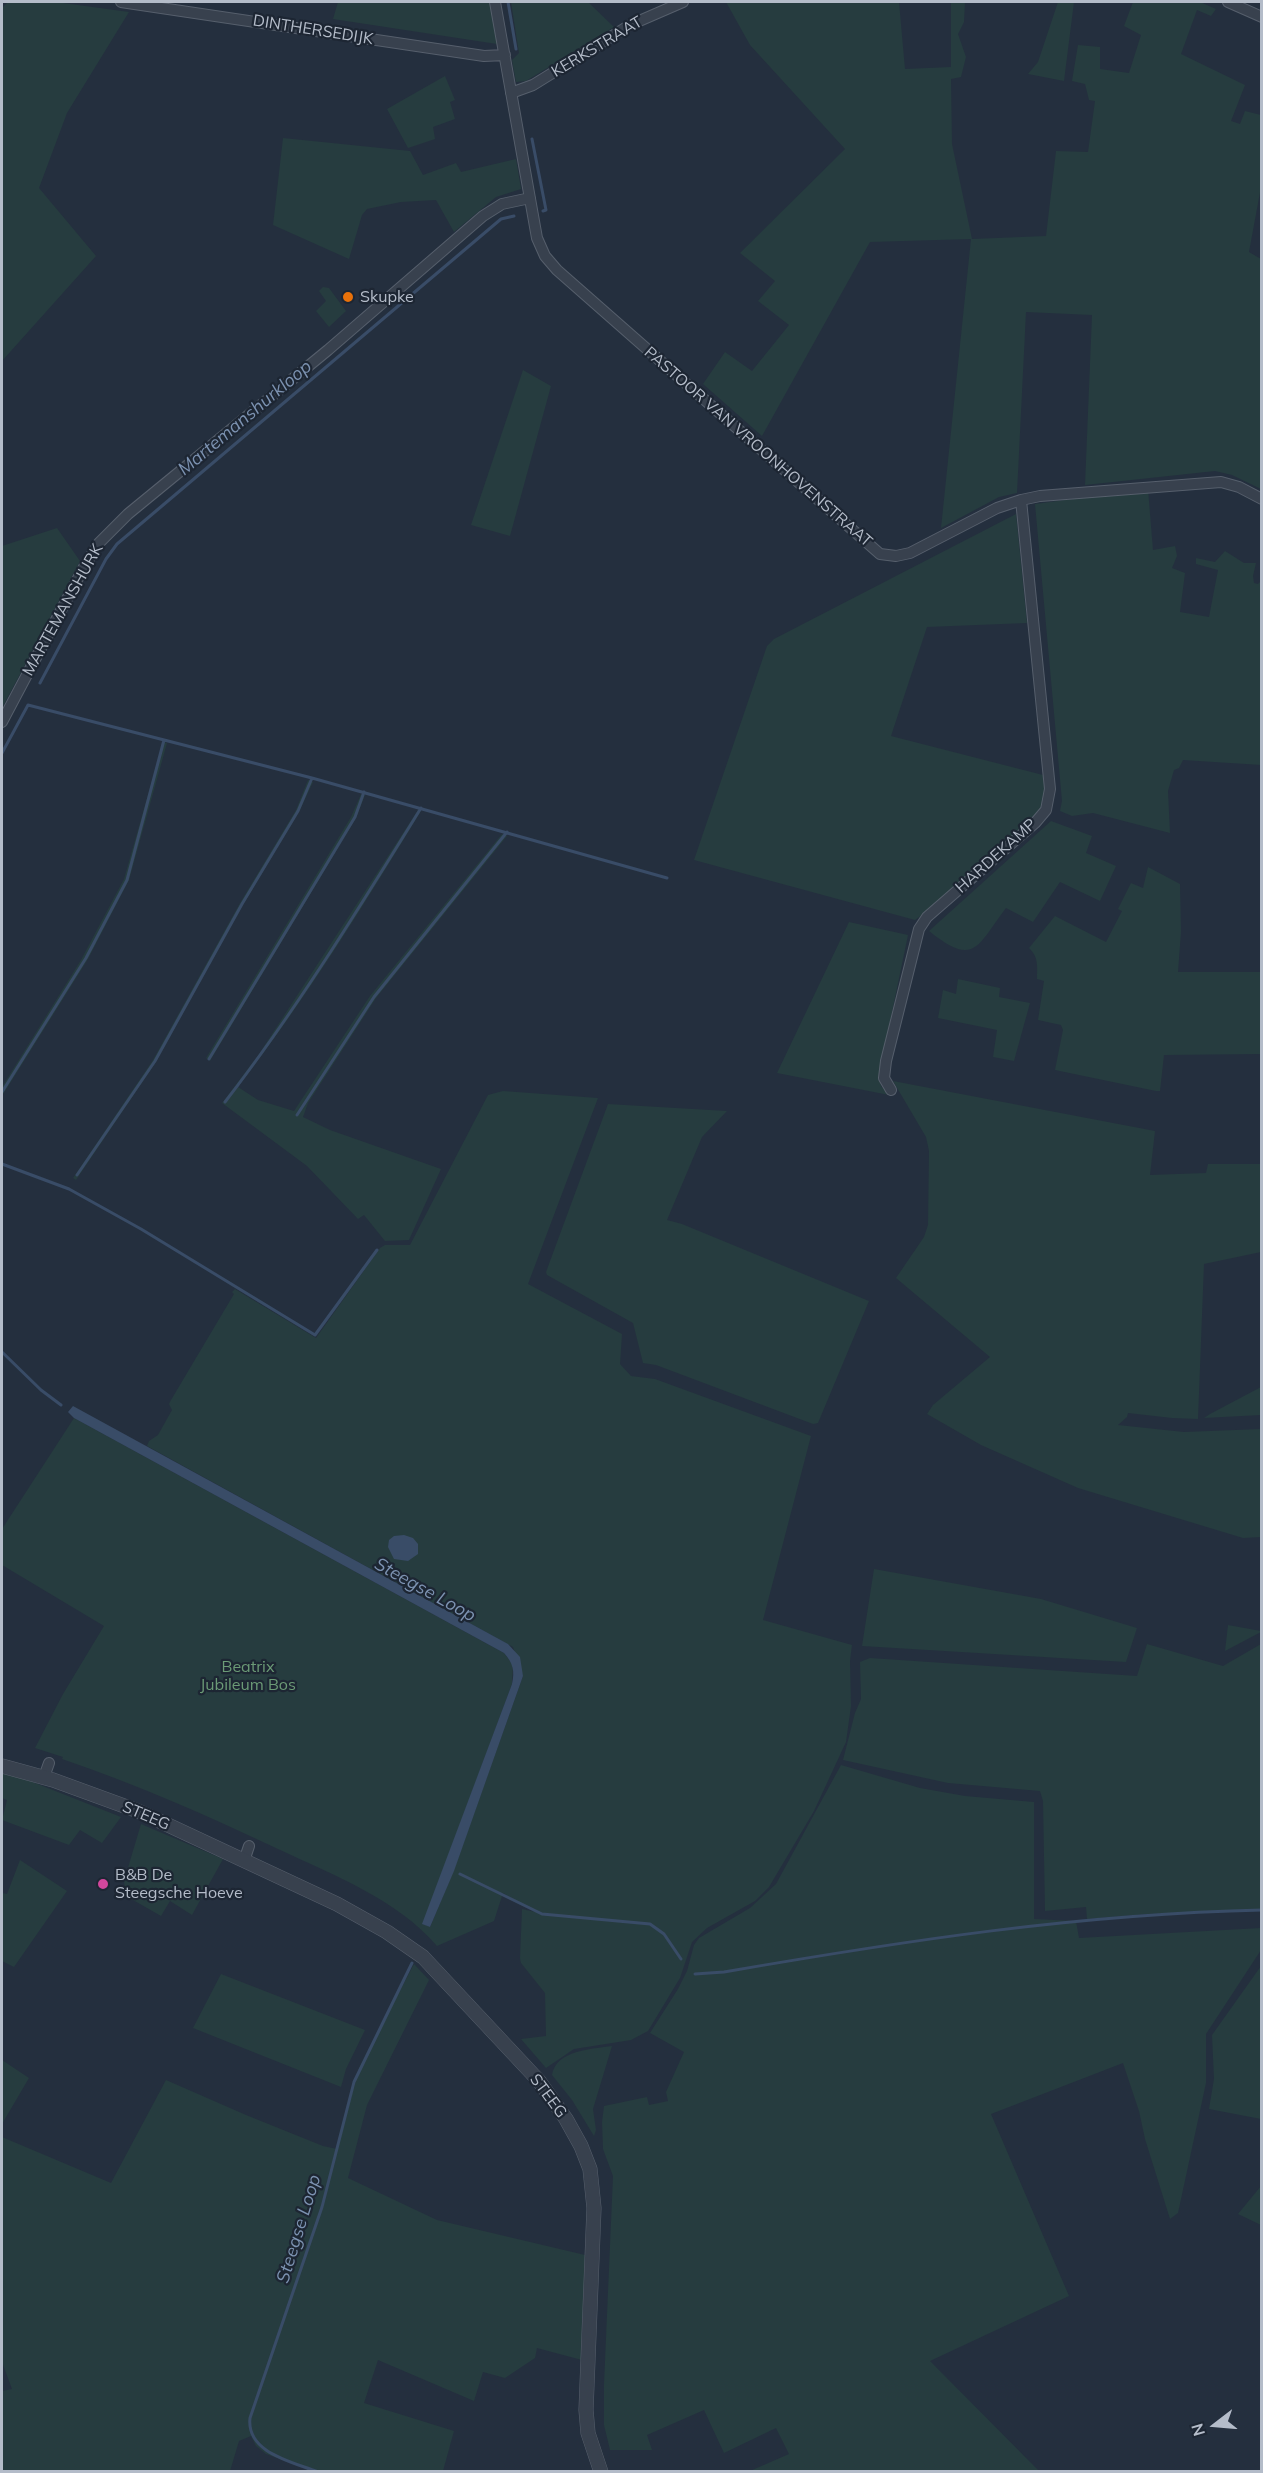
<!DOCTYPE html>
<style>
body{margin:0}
#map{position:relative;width:1263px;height:2473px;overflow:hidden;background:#242f3e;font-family:Mulish,sans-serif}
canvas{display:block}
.frame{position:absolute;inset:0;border:3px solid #b4bcc9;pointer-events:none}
.north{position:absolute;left:1185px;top:2395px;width:60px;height:60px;-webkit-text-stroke:4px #1d2633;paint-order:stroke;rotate:254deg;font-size:16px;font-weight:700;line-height:24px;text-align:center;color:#b4bcc9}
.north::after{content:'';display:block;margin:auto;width:21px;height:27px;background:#b4bcc9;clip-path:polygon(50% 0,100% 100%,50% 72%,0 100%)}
</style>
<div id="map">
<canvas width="1263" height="2473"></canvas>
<div class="frame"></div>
<div class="north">N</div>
</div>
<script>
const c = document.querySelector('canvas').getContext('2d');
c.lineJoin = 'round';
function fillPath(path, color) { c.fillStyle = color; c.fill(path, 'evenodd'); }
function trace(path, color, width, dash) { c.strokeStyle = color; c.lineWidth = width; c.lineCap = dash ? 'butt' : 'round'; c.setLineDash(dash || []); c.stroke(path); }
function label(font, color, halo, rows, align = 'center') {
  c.font = font + ' Mulish,sans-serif'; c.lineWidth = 4.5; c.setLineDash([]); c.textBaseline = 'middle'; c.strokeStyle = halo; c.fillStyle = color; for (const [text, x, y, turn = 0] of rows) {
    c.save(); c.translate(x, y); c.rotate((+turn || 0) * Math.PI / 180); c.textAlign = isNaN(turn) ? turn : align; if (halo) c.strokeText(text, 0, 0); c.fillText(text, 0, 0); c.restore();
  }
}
fillPath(new Path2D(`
 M8,2H56L129,12L67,113L39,188L96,256L2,361V8Z
 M338,2H490L497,44L333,19Z
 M511,2H588L614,27L526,81L516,82L512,60L519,53Z
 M726,2H899L905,69L951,67V2H965L964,22L958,34L966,57L961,77L951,79L952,144L972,239L1046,236L1056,151L1088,152L1095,101L1089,100L1085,84L1072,81L1078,45L1100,47V69L1129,73L1141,35L1124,26L1133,2H1200L1216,9L1211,16L1197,10L1181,54L1245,85L1231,121L1240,124L1245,111L1261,115V187L1249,252L1261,259V489L1232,475L1215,471L1085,485L1092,315L1026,312L1017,493L999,497L941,528L971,239L870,242L762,436L703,384L725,352L752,371L789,325L758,301L775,281L740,253L845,149L750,45Z
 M1058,2H1074L1064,81L1028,74L1038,62Z
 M445,76L455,100L450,102L455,119L433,127L435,139L408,148L387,109Z
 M283,138L410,151L423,175L456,163L461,172L516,159L521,189L496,197L454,232L436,200L401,202L367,209L362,215L349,259L273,225Z
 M323,287L329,288L346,311L329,327L316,311L326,301L319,291Z
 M523,370L551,386L510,536L471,525Z
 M1148,489L1153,550L1175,546L1177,556L1172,568L1185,573L1180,612L1209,617L1218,570L1196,564V558L1215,562L1225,551L1244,563H1256L1253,576L1254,583L1258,584L1262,580L1261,765L1183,760L1179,768L1174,770L1168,791L1170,833L1093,813L1072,816L1060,811L1062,801L1035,504Z
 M1016,514L1027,623L927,627L891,736L1043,775L1046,807L940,902L915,920L694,860L767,646L774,639Z
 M57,528L80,561L2,708V546Z
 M163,742L167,743L129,880L88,959L2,1096V1087L81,960L124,879Z
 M308,780L313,782L299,812L243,905L156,1062L76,1180L73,1178L153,1060L240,903L296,810Z
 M361,794L365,795L356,818L210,1061L206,1058L351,817Z
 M418,810L421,811C364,905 305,1000 238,1087L258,1100L294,1111L370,996L502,834L507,836L376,998L308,1103L303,1117L330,1130L441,1169L409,1240L385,1241L364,1215L358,1219L307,1166L222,1103L259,1054Z
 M1051,821L1092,836L1086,853L1116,866L1100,901L1060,882L1033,922L1006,908C977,946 975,968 929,931Z
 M1148,867L1180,884L1181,932L1178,972H1262L1261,1054L1164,1055L1160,1091H1156L1055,1070L1063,1030L1061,1025L1038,1020L1044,981L1037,979C1037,967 1039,957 1029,948L1055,916L1106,942L1122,911L1118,909L1131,883L1143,888Z
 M849,922L908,935L879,1075L881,1086L889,1095L777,1073Z
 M958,979L1000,988L999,997L1030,1003L1014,1061L993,1057L997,1030L938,1018L943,990L956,994Z
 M893,1081L1155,1131L1150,1175L1206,1173L1208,1164H1261V1252L1204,1264L1198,1419L1172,1418L1128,1413L1127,1417L1118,1425L1184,1432L1261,1429V1537L1243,1538L1078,1488L981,1445L927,1414L933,1405L990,1357L896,1278L924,1237L928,1225L929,1151L926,1137Z
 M503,1091L598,1098L528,1284L622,1334L620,1364L631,1376L655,1379L811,1436L763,1620L852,1645L850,1661L851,1706L846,1742L814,1811L769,1887L755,1901L707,1928L692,1942L680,1978L648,2031L631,2040L574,2049L546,2068L521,2039L546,2036L545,1993L521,1963L520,1958L522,1909L535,1912L503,1893L494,1921L437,1946C397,1899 333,1875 278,1849C208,1816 136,1784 62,1759L63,1757L35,1748L63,1694L104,1626L2,1565V1529L74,1418L504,1653L513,1665L512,1684L423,1924L430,1927L453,1872L523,1676L513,1647L147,1446L149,1441L158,1435L172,1410L169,1404L171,1400L234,1294L232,1292L235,1289L316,1338L380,1248L385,1245H410L488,1095Z
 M608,1104L727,1111L702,1137L667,1220L682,1224L869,1301L818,1423L813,1424L656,1365L643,1363L633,1323L547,1275L546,1272Z
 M1261,1387V1415L1204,1418L1210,1414Z
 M874,1569L1041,1599L1137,1628L1126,1662L862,1646Z
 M1228,1625L1261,1631V1632L1225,1651Z
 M1147,1644L1223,1666L1261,1644V1910L1148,1914L1087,1919L1086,1907L1045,1911L1043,1801L1040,1791L948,1783L843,1760L855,1713L861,1699L860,1662L870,1658L1137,1676Z
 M841,1765L920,1788L965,1796L1034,1802V1919L1076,1921L1079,1938L1261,1928V1950L1206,2034V2083L1178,2213L1170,2219L1145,2139L1139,2111L1123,2063L991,2114L1069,2296L930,2361L1039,2471H750L789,2454L776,2428L724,2453L704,2410L647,2435L652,2450H610L604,2425V2384L613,2176L603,2149L602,2122L604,2106L647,2097L649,2105L668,2101L666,2092L684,2052L650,2033L678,1989L687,1971L694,1945L699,1938L750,1908L776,1884Z
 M2,1773L25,1779L121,1817L102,1843L80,1830L69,1845L2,1820L7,1800L2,1798Z
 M141,1824L223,1859L192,1915L170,1901L161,1916L126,1896L124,1881Z
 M20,1860L67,1891L14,1967L2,1961V1893L7,1894Z
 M414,1964L429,1980L367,2105L348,2178L437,2220L585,2255L582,2360L537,2348L535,2358L505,2378L483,2372L474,2401L378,2360L364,2403L454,2431L443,2471H313L266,2454L256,2446L251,2436L239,2441L230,2471H2V2391L12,2389L2,2362V2137L111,2183L166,2080L246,2115L323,2146L337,2149L359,2068Z
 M1261,1966L1262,2119H1261L1209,2109L1214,2079L1212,2035Z
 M221,1974L365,2030L346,2069L341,2087L193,2028Z
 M612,2046L593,2109L596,2130L594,2136L572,2100L552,2075C556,2050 592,2049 612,2046Z
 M2,2060L29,2078L2,2124Z
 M1261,2186V2225L1238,2214Z`), '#263c3f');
fillPath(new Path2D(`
 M73,1406L508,1644L520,1657L523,1676L454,1871L430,1927L422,1924L512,1684C515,1671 513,1663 504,1653L74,1418L68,1412Z
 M404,1535L413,1538L418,1544V1554L408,1561L394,1559L388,1547L389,1540L394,1536Z`), '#394c67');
trace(new Path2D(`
 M508,2L516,49
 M532,139L546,210L543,211
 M40,683L106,559L117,544L501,219L514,216
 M2,753L28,705L312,778L667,878
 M209,1059L355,817L364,792
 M2,1092L86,958L127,880L164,740
 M225,1102C297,1009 359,908 421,808
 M297,1115L374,997L507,832
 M2,1164L69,1189L141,1229L315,1335L377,1250
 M77,1175L155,1061L242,904L298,811L312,778
 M2,1352L41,1390L61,1405
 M460,1874L542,1914L650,1924L664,1934L681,1959
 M695,1974L724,1972C903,1941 1079,1914 1262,1910
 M318,2472C293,2462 246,2453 250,2418L322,2207L354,2082L412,1963`), '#394c67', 3);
const minor = new Path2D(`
 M121,2L484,56L505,55
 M495,2L537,238L545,256L557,270L880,554L896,556L910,553L997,508L1021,500L1040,496L1221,482L1239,487L1262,499
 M1228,2L1262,17
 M511,93L533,85L630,25L683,2
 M2,722L84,567L99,543L128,514L328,350L483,216L502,204L530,198
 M891,1090L884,1078L886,1061L919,929L927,917L1035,823L1046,810L1050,789L1021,500
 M44,1777L49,1763
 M244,1861L249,1846`);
const tertiary = new Path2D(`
 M2,1766L53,1780L138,1811L337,1904L387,1932L423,1957L539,2081L566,2119L581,2146L590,2169L594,2208L586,2410L588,2433L601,2472`);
trace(minor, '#565f6c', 12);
trace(tertiary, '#565f6c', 15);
trace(minor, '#38414e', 10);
trace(tertiary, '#38414e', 14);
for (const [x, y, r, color] of [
 [348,297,6,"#e8710a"],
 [103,1884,6,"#d1479c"]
]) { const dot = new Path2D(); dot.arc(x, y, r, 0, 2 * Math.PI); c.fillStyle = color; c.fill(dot); trace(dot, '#1d2633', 2); }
label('16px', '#b4bcc9', '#1d2633', [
 ["DINTHERSEDIJK",313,30,9],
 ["KERKSTRAAT",597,47,-31],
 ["PASTOOR VAN VROONHOVENSTRAAT",758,447,41],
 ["MARTEMANSHURK",63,610,-61],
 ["HARDEKAMP",996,856,-42],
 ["STEEG",146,1816,23],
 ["STEEG",548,2096,53]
]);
label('16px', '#b4bcc9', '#1d2633', [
 ["Skupke",360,297],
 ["B&B De",115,1875],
 ["Steegsche Hoeve",115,1893]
], 'left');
label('16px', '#6b9a76', '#1d2633', [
 ["Beatrix",248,1667],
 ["Jubileum Bos",248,1685]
]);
label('italic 18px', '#7c92b1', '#1d2633', [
 ["Martemanshurkloop",245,418,-40],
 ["Steegse Loop",425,1590,29],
 ["Steegse Loop",299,2229,-73]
]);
</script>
